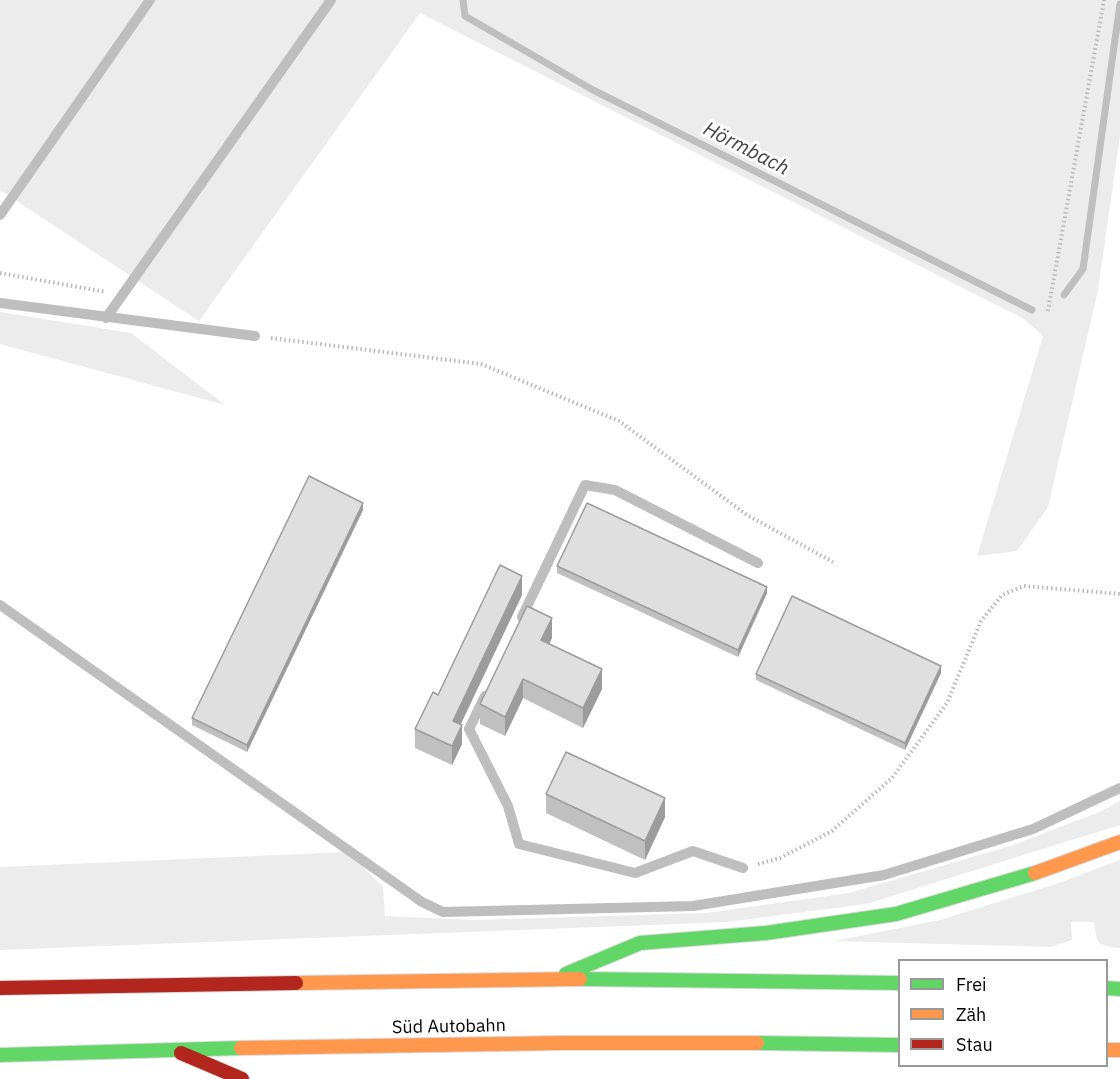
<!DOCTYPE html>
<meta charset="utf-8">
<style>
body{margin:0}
#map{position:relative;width:1120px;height:1079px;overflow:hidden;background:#fff;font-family:"IBM Plex Sans",sans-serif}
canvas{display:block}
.legend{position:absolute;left:898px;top:959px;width:210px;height:108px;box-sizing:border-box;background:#fff;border:2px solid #999;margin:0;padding:8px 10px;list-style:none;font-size:18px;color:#000}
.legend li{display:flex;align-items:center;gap:12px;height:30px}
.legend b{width:30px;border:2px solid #999}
</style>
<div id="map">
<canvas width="1120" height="1079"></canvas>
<ul class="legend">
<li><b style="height:8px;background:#63d668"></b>Frei</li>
<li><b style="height:8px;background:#ff974d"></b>Zäh</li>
<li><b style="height:8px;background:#b3261e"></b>Stau</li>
</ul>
</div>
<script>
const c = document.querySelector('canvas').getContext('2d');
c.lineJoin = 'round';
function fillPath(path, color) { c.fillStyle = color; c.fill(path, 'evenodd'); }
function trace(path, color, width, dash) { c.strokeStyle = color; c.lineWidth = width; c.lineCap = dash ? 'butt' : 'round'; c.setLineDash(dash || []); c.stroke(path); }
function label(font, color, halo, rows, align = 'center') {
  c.font = font + ' "IBM Plex Sans",sans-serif'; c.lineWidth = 6; c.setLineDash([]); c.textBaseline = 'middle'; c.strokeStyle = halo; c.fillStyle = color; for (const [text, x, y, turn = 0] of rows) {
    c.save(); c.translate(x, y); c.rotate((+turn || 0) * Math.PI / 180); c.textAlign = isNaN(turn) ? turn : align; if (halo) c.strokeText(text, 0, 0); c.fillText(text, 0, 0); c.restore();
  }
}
fillPath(new Path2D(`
 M0,0H1120V136L1098,290L1048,507L1017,551L977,556L1043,336L1024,319L420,13L199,321L0,190Z
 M0,312L131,333L225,405L0,344Z
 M1120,801V825L866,904L727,922L0,950V867L348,852L383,887L385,916L474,920L707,913L849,893L1010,846L1102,811Z
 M1120,860V948L1110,947L1099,943L1096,935L1094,922H1071L1072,940L1050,947L834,941L940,920L1056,884Z`), '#ececec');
trace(new Path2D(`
 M463,0L465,16L593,90L1032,310
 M1064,295L1083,269L1120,4`), '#bfbfbf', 7);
const fast = new Path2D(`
 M566,974L640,943L766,933L896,914L1035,873
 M580,979L900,983
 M1106,988L1120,989
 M757,1043L900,1045
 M0,1055L241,1048`);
const slow = new Path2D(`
 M1035,873L1120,842
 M296,983L580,979
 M241,1048L562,1043H757
 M1106,1050H1120`);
const jam = new Path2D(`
 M0,988L296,983
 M181,1053L242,1079`);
trace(fast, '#dbdbdb', 16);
trace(slow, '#dbdbdb', 16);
trace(jam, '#dbdbdb', 16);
trace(new Path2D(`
 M0,273L106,292
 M1048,311L1104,0
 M271,338L481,364L619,421L747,515L833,562
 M758,864L780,858L832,831L892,778L947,703L981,621L1002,595L1024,586L1120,594`), '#b9b9b9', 4, [1.5, 3]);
trace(new Path2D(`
 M0,215L150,0
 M0,303L255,336
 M106,318L331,0
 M0,605L422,902L443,912L693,906L884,875L1033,829L1120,788
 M522,617L585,485L615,490L758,563
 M485,696L469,729L508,806L519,844L635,873L693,851L743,868`), '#bebebe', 10);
trace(fast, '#63d668', 14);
trace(slow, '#ff974d', 14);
trace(jam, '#b3261e', 14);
fillPath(new Path2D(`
 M363,510L247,752L192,725V718Z
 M557,566L767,593L738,657L557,573Z
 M522,595L461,724L462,744L452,765L415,748V729L438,695Z
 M552,638L549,644L602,689L583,728L523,698L505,736L480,724V704Z
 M941,673L905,750L756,680V674Z
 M546,794L665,817L645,860L546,813Z`), '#c0c0c0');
fillPath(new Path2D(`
 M363,503V510L247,752V745Z
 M522,576V595L453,740V721Z
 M767,587V593L738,657V650Z
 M552,618V638L541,660V640Z
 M941,666V673L905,750V743Z
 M602,669V689L583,728V708Z
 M523,679V698L505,736V717Z
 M462,725V744L452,765V746Z
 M665,798V817L645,860V841Z`), '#9c9c9c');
const building = new Path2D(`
 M309,476L363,503L247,745L192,718Z
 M587,503L767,587L738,650L557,566Z
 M500,565L522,576L453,721L462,725L452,746L415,729L433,692L438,695Z
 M792,596L941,666L905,743L756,674Z
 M527,606L552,618L541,640L602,669L583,708L523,679L505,717L480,704Z
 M566,752L665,798L645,841L546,794Z`);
fillPath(building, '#dfdfdf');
trace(building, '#9c9c9c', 1.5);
label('18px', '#000', '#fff', [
 ["Süd Autobahn",449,1027,-1]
]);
label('italic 20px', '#444', '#fff', [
 ["Hörmbach",746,149,27]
]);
</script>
